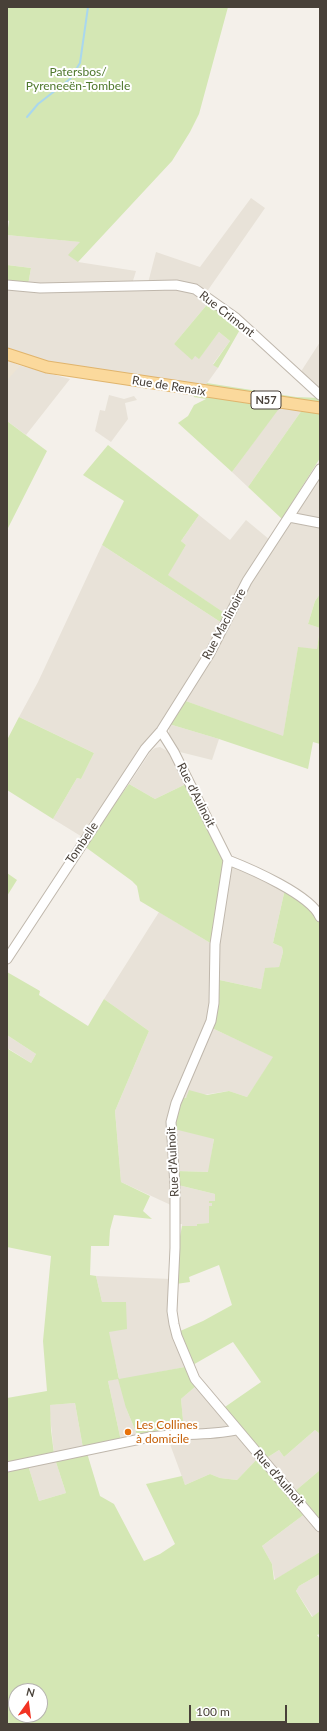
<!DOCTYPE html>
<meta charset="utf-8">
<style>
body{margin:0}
#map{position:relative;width:327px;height:1731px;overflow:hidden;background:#f4f0ea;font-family:Lato,sans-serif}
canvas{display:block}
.frame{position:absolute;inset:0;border:8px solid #484038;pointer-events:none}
.north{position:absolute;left:8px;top:1683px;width:40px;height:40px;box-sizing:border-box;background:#fff;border:1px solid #b6b3af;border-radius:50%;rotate:14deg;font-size:11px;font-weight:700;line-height:16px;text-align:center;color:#484038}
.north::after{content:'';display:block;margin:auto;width:14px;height:18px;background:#f23323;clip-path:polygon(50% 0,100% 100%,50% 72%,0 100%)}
.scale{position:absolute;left:189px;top:1705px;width:98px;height:18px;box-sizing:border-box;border:2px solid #484038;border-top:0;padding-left:5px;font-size:12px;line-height:14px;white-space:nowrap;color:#484038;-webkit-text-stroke:3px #fff;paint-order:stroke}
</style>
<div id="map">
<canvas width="327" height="1731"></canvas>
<div class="frame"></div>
<div class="north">N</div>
<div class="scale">100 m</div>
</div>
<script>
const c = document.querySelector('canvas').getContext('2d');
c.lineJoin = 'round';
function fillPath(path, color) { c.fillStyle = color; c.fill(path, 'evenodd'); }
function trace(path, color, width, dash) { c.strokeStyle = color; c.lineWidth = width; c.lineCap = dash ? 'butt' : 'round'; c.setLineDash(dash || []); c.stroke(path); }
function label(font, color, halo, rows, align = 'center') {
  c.font = font + ' Lato,sans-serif'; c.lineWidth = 4; c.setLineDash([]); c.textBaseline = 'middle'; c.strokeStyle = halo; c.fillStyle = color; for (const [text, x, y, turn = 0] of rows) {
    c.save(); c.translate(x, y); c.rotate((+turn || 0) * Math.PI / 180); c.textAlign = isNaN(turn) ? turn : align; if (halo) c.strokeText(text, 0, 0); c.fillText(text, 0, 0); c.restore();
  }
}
fillPath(new Path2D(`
 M251,198L265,208L206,293L188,282L148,283L156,252L200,267Z
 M7,235L81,242L78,262L136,271L132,284L28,285L31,268L7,265Z
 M7,288L184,289L210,301L174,344L199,358L219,332L230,341L213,364L218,368L205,386L37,360L7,349Z
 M320,342V393L300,373Z
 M7,360L18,365L70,379L26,435L7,421Z
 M109,395L124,399L134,396L137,400L125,403L128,419L111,442L95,431L100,410L105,411Z
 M276,406L302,410L248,487L232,472L277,410L274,409Z
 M320,474V522L302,519L295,513Z
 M199,515L230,540L246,520L270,540L226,614L167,575L186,545L181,541Z
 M288,521L320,524V594L315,601L308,624L320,628L317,649L298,648L283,737L183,700L241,595Z
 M102,545L222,623L209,649L84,838L53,819L77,778L81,779L94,753L19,717L38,682Z
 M169,724L219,739L212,760L176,751L169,736Z
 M160,747L169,752L186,784L155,799L129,784L151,751L155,748Z
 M230,863L285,889L273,943L282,947L283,952L279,967L265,969L261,989L215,979Z
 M159,912L212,944L211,1016L174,1102L173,1206L121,1182L115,1111L149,1031L104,999Z
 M212,1028L274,1057L247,1097L229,1091L183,1098L174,1128L214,1138L209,1172L177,1171L172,1124Z
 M7,1035L36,1054L31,1063L9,1049L7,1051Z
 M178,1185L215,1194V1201H209L212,1203V1206H209V1223L197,1224V1226H182V1224H178Z
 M96,1276L171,1279L170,1301L185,1367L155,1373L126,1408L138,1437L121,1441L108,1381L119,1378L108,1332L126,1302H102Z
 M196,1386L230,1426L232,1430L184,1431L181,1399Z
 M75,1403L83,1448L54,1454L49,1405Z
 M315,1430L320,1434V1470L294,1492L265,1459L279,1450L284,1457Z
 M236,1433L259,1457L237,1480L220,1478L210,1474L185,1485L167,1436Z
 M55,1459L66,1493L39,1501L28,1465Z
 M306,1513L320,1530V1552L275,1580L272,1564L262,1546Z
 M320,1574V1611L313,1617L296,1591L299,1586Z`), '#e8e2d8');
fillPath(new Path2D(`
 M7,360L20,366L7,380Z`), '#ede4d4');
fillPath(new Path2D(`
 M7,7H228L199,114L190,132L172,161L78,262L68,255L80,242L7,235L9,221L7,220Z
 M7,265L31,268L28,285L7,283Z
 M210,301L242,326L218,368L213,365L230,341L219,332L199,359L195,356L192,360L174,344Z
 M207,383L296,397L320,398V403L205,386Z
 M193,394L276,406L275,409L278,410L232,472L178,423L188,416L194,405L206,399L194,397Z
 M302,410L320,412V458L282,519L248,487Z
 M7,421L47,451L7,530Z
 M108,445L199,515L181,541L186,545L168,575L226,614L222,623L102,545L124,501L83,475Z
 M320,594V744L313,742L308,769L219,739L169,724L183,700L283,736L298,647L317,649L320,628L308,624L315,601Z
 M19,717L94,753L81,779L77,778L53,819L7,790V740Z
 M129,784L155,799L186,784L224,861L212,944L140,901L137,886L132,881L84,846Z
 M7,873L17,880L7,896Z
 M285,889L295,896L319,919L320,924V1434L315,1430L284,1457L279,1450L265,1459L222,1409L261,1382L233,1342L191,1366L178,1332L203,1321L232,1305L219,1265L189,1277L190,1282L176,1284L179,1242L182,1226H197V1224L209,1223V1206H212V1203H209V1201H215V1194L178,1185L177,1171L208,1172L214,1139L174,1129L183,1097L186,1098L189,1090L207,1095L229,1091L247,1097L273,1057L212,1028L215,979L261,989L265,968L279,967L283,952L282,947L273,943Z
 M7,972L40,991L39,995L88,1026L104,999L149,1031L115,1111L121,1182L150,1196L143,1211L152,1219L114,1215L110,1230L109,1246H91L90,1275L96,1276L102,1302H126L127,1329L109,1332L119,1379L185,1367L196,1386L181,1399L184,1431C167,1430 154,1431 138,1437L126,1408L118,1379L108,1381L121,1441L83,1448L75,1403L50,1405L51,1430L54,1454L8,1463L7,1398L47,1391L43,1341L51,1256L7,1247V1051L8,1049L31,1063L36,1054L7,1035Z
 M87,1453L100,1496L114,1504L144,1561L160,1554L175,1544L146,1484L182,1476L185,1485L210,1474L220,1478L237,1480L259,1457L306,1513L262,1546L272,1564L274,1580L320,1552V1574L299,1586L296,1591L312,1617L320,1611V1634L317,1635L320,1639V1724H7V1469L28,1465L39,1501L66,1493L55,1459ZM16,1691H40V1715H16Z
 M320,1470V1524L294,1492Z`), '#d4e7b4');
trace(new Path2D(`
 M27,117L38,104L70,79L80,63L88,7`), '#a9d7ee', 2);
const minor = new Path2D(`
 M7,285L40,288L176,285L195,289L236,318L320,395
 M289,517L320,523
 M161,731L174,752L228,860L215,944L214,1003L211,1021L176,1103L171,1122L175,1186V1248L172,1311L174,1324L177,1336L195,1379L320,1527
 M228,860C251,869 311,895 320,917
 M7,959L120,787L145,749L161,731L210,653L247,581L320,469
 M7,1467L150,1437C179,1433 208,1436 236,1430`);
const major = new Path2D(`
 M7,354L47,367L320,408`);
trace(minor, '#bfb7ac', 11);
trace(major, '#e0b46c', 13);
trace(minor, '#fff', 9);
trace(major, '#fbd99c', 11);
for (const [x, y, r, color] of [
 [128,1432,4,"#e8710a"]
]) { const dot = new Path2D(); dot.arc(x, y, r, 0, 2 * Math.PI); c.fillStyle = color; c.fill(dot); trace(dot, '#fff', 1.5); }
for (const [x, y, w] of [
 [266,400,30]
]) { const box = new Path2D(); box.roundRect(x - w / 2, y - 9, w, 18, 3); c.fillStyle = '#fff'; c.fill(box); trace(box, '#484038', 1); }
label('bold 11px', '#484038', null, [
 ["N57",266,400]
]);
label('12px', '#4f782d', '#fff', [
 ["Patersbos/",78,72],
 ["Pyreneeën-Tombele",78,86]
]);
label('12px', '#484038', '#fff', [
 ["Rue Crimont",227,314,38],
 ["Rue de Renaix",169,386,9],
 ["Rue Maclinoire",224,624,-62],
 ["Rue d'Aulnoit",196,795,63],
 ["Tombelle",82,843,-56],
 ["Rue d'Aulnoit",173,1162,-93],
 ["Rue d'Aulnoit",279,1478,49]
]);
label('12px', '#c56008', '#fff', [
 ["Les Collines",136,1425],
 ["à domicile",136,1439]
], 'left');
</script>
